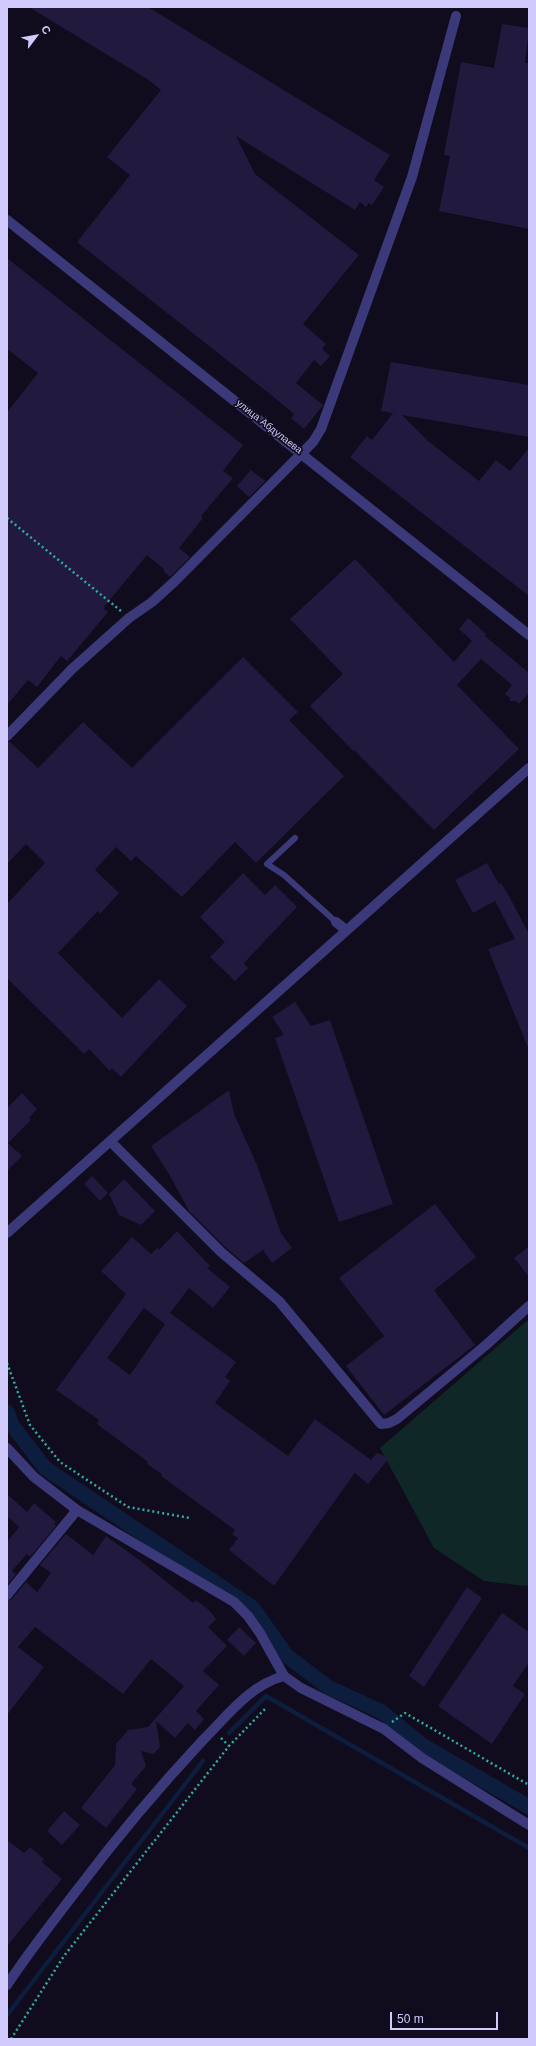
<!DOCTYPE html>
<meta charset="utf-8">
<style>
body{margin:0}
#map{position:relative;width:536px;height:2046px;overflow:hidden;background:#100c1d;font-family:Arial,sans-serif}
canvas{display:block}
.frame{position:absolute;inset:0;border:8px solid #d1cafd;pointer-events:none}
.north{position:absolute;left:16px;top:16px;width:40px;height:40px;-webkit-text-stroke:3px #100c1d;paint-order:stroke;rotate:58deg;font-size:11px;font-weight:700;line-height:16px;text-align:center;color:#d1cafd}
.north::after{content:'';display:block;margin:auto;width:14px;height:18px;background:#d1cafd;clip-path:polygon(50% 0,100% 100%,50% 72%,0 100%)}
.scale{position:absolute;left:390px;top:2012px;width:108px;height:18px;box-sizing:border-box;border:2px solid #d1cafd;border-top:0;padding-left:5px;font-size:12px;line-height:14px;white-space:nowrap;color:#d1cafd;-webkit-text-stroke:3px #100c1d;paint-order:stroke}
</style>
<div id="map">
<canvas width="536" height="2046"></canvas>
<div class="frame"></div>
<div class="north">С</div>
<div class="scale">50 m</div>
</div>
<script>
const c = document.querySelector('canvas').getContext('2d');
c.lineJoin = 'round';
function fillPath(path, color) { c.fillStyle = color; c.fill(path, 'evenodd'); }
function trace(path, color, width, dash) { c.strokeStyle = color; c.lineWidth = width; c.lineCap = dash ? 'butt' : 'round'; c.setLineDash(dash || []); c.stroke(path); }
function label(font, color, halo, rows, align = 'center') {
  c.font = font + ' Arial,sans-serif'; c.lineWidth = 3.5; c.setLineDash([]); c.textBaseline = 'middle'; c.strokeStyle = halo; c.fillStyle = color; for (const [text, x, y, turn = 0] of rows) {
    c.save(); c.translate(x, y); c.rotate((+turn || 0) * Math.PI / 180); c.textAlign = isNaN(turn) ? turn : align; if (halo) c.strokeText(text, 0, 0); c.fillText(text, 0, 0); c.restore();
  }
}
fillPath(new Path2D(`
 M529,1319V1585L526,1586L484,1581L434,1548L380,1448Z`), '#102727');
trace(new Path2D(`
 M229,1733L266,1696L529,1848
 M7,2015L203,1761`), '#0c1d3d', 4.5);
trace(new Path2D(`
 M7,1412L12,1425L45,1468L253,1608L287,1656L328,1687L382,1712L422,1745L529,1807`), '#0c1d3d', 15);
fillPath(new Path2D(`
 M29,7H148L390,155L374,180L384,187L372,205L369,203L366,207L360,202L355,210L236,136L255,174L359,255L303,324L326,344L322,349L330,356L321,366L314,360L296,383L323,405L304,429L291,418L294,414L270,394L77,242L130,175L107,157L161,90L147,79Z
 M502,24L529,28L525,63H529V229L439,211L450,156L444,155L461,62L494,68Z
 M7,258L243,445L223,471L233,478L201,516L203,518L179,548L190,557L170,577L163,571L165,570L147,555L103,608L108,612L67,661L61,656L37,687L28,680L7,705V412L38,373L7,349Z
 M391,362L529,385V437L402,415L427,440L479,481L496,460L510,471L529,448V596L350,457L367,436L372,440L393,413L381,411Z
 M251,470L265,481L249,497L237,486Z
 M355,559L454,662L472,641L459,629L468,618L486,634L485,636L529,673V693L519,704L515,701H510V698L505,694L512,685L481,659L457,685L519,749L434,830L354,750L353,751L310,706L343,674L290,619Z
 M243,657L298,712L289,720L344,776L256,863L235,842L182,897L136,856L131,861L116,847L95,870L119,893L100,914L98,911L58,953L122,1018L159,979L187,1006L121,1077L112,1068L110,1071L89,1049L84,1054L7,978V904L45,863L26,844L7,864V742H10L38,768L83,722L132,768Z
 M487,863L499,884L501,883L509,896L529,934V1050L488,949L515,939L495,901L473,913L455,880Z
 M243,873L265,895L275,885L297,907L244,963L248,968L235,981L210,957L225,942L200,917Z
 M295,1002L311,1026L330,1020L393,1204L339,1222L275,1038L284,1035L272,1017Z
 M229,1090L234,1114L257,1165L281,1233L292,1248L272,1263L263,1250L244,1263L225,1247L189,1211L169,1174L151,1146Z
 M22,1093L37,1109L29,1118L31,1120L8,1143L22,1156L7,1171V1108Z
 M92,1176L108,1193L100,1201L84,1184Z
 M124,1179L155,1211L141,1225L119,1215L109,1194Z
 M435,1204L476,1257L434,1290L475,1345L384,1415L346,1366L384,1336L339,1278Z
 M177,1231L210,1266L207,1268L230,1287L213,1308L189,1288L170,1313L236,1362L225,1377L230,1381L215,1403L288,1456L315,1419L371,1460L377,1453L389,1458L368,1484L355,1473L354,1474L274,1586L229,1550L238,1538L232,1534L235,1530L161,1476L162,1474L147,1464L148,1462L97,1424L99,1420L56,1390L126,1294L101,1271L132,1237L151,1254L157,1248L159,1250ZM144,1308L165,1324L130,1375L107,1358Z
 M529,1246V1277L514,1258Z
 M7,1494L27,1512L34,1503L56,1522L54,1524L56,1526L30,1557L27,1554L12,1571L16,1574L7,1585V1542L19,1527L7,1516Z
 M66,1534L93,1555L106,1536L138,1559L193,1603L196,1600L210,1611L216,1619L208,1627L227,1646L203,1671L219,1685L196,1711L204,1719L195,1730L188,1723L175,1738L156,1721L160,1747L154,1754L141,1751L146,1766L131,1784L137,1789L106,1828L81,1808L115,1765L116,1744L128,1730L148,1727L184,1686L151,1659L123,1694L35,1627L18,1647L44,1667L7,1715V1601L12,1599L26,1582L37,1592L51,1573L40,1565Z
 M467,1587L482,1598L424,1687L409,1676Z
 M502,1613L529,1632V1662L513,1686L525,1694L492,1744L438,1706Z
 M239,1627L256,1643L244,1656L227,1640Z
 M64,1811L80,1825L62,1845L47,1831Z
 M7,1840L24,1853L30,1847L44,1859L42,1862L62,1879L7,1946Z`), '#21193e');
trace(new Path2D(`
 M7,518L121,611
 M7,1363L30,1425L60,1462L128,1507L190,1518
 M392,1722L405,1713L529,1785
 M221,1738L229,1746
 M11,2039L64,1956L229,1746L265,1709`), '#30aba6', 2.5, [2, 3]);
trace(new Path2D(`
 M295,838L267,864L284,875L336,922`), '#3c397b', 6);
trace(new Path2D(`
 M7,220L529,635
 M7,736L72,669L129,618L152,602L174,582L313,442L321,429L412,177L456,16
 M336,922L346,930
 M110,1141L221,1252L279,1301L381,1424L389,1423L397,1419L486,1345L529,1306
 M7,1233L529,768
 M7,1448L34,1477L77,1510L234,1602L248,1616L260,1633L284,1676L301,1688L384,1729L422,1758L529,1825
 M7,1595L77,1510
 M7,1985C29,1952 53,1921 77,1890C117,1837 159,1787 204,1739C228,1715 250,1685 284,1676`), '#3c397b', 10);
label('10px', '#d1cafd', '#100c1d', [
 ["улица Абдулаева",269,427,38]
]);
</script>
